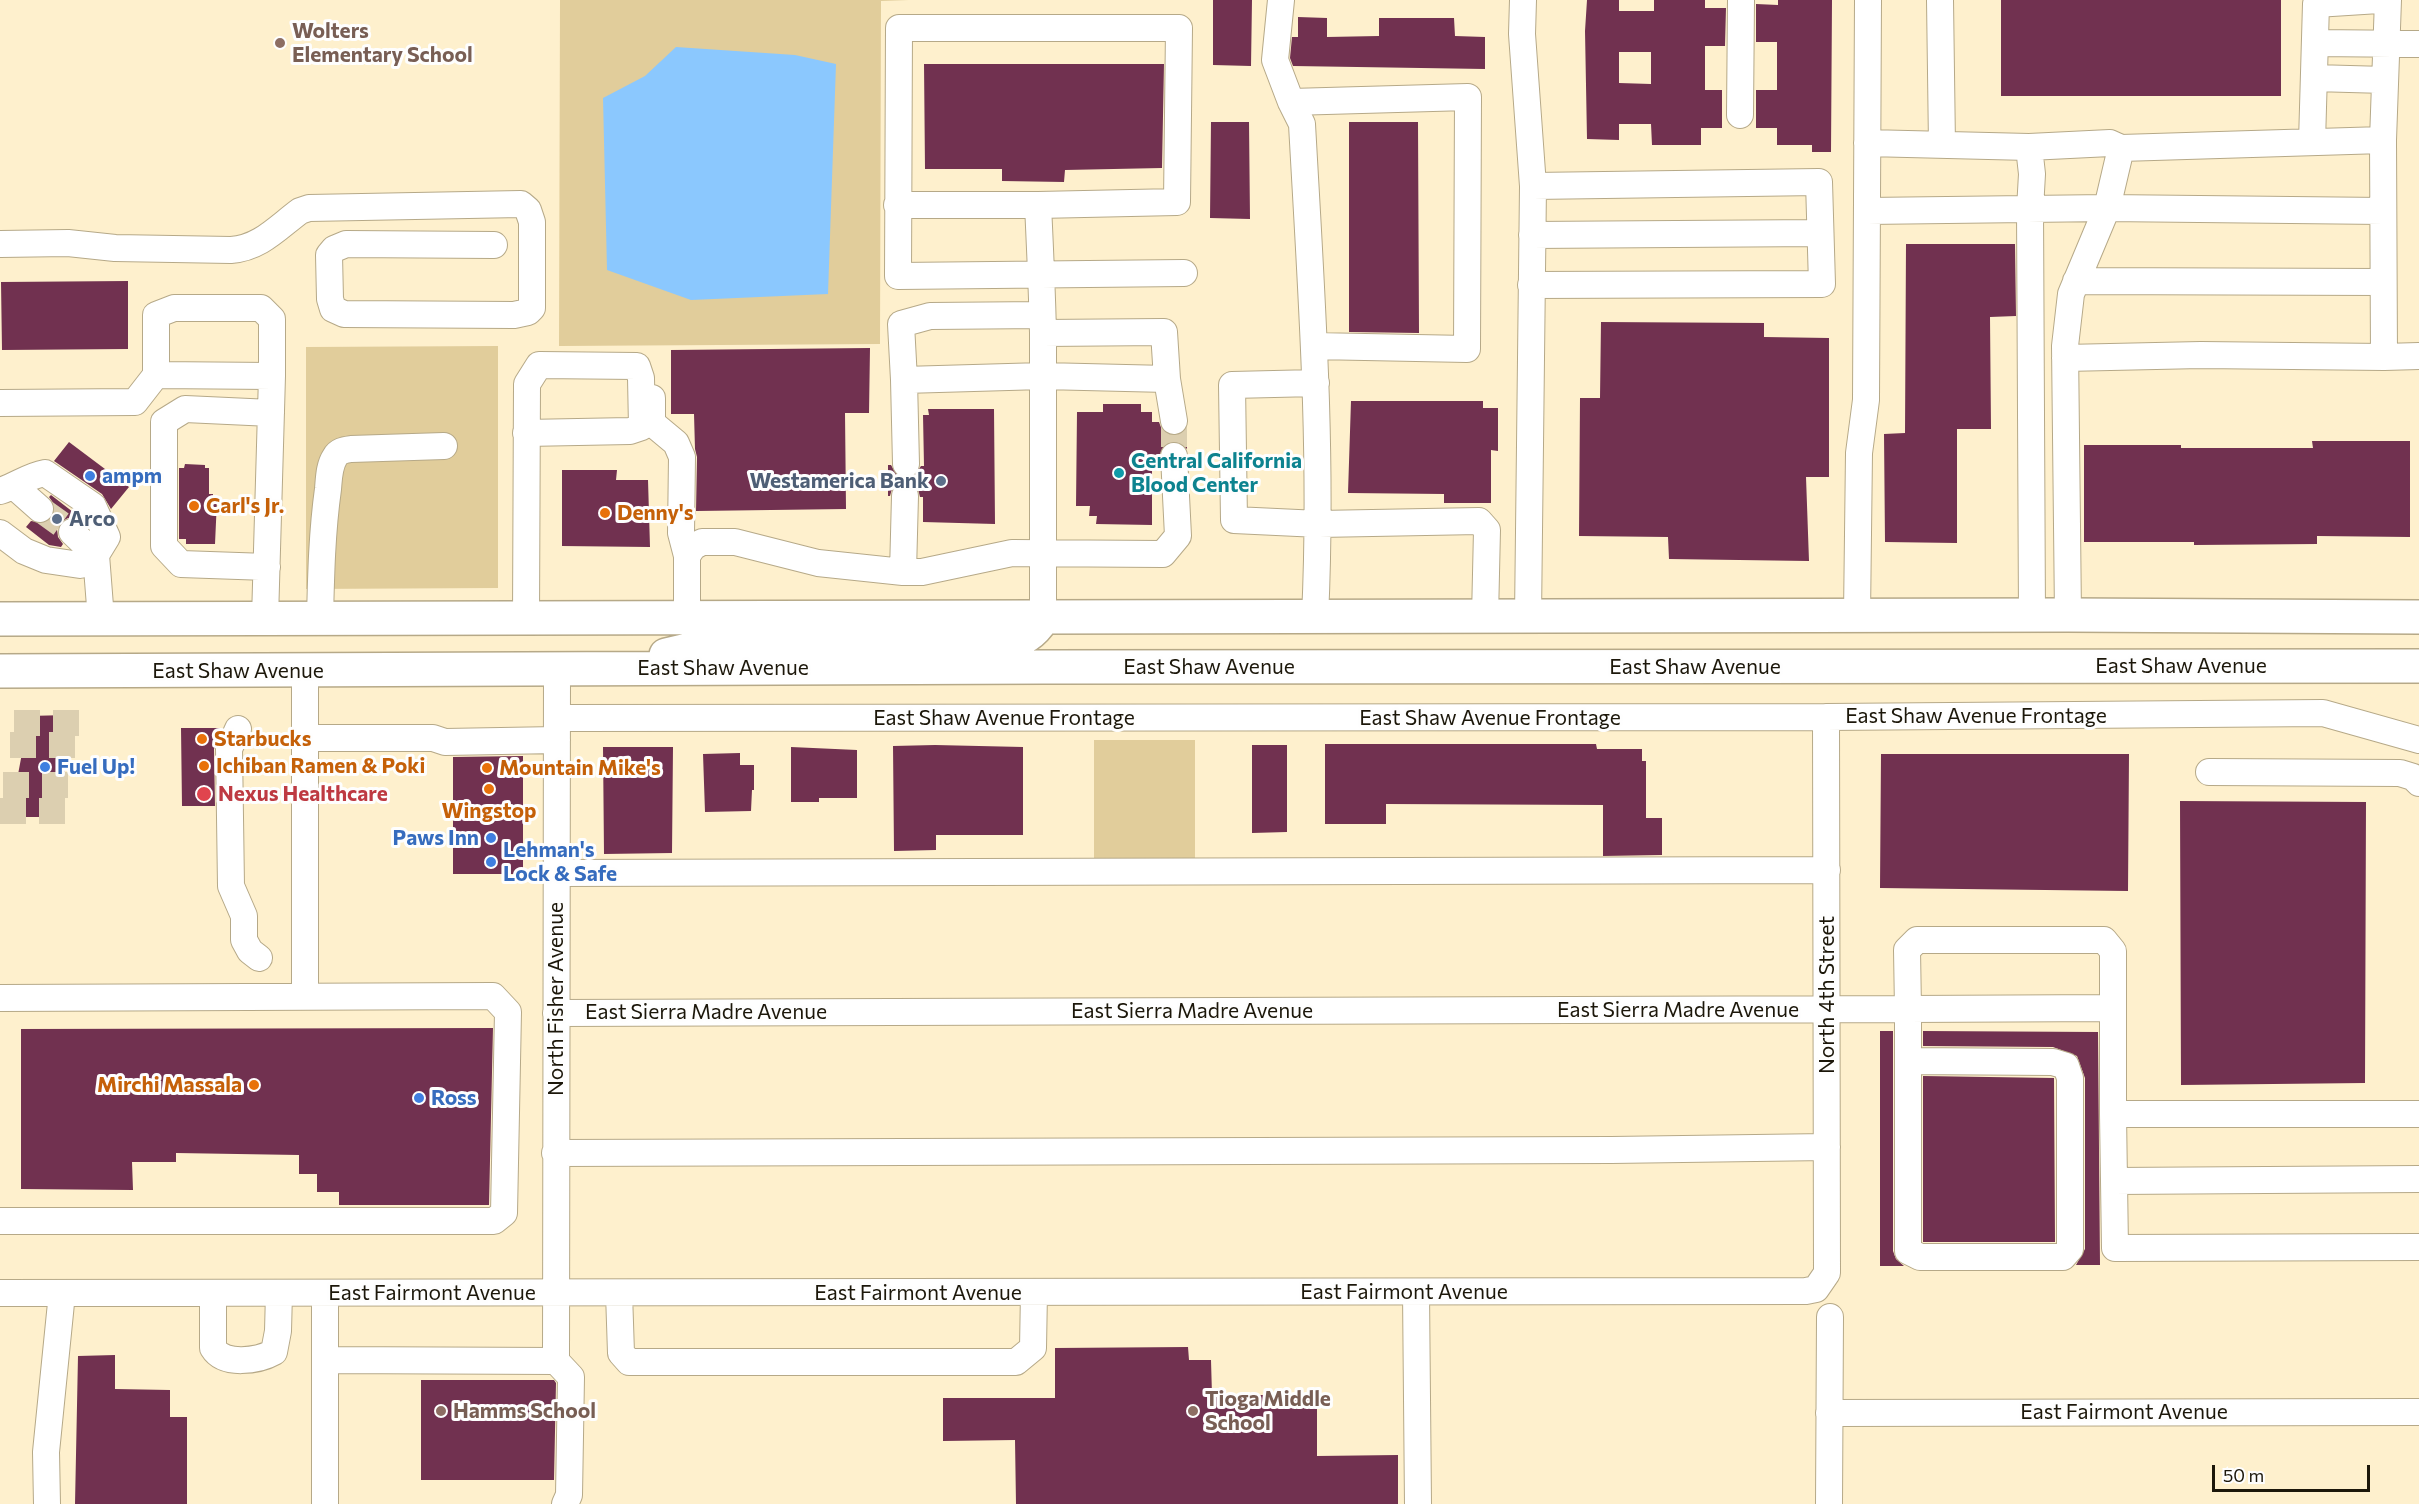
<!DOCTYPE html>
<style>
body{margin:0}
#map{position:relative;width:2419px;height:1504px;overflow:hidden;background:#fef0cd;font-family:Commissioner,sans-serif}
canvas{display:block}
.scale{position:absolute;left:2212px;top:1465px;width:158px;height:27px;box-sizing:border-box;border:3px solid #1c170a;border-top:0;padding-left:8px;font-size:18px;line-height:21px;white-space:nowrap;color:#1c170a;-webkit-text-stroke:4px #fefefe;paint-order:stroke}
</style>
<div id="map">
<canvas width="2419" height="1504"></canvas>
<div class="scale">50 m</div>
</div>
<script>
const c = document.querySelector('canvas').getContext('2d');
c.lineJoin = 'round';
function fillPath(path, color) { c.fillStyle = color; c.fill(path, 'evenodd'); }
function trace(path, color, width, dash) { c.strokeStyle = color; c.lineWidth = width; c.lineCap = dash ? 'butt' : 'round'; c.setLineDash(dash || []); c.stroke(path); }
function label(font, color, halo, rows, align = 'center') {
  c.font = font + ' Commissioner,sans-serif'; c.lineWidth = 6; c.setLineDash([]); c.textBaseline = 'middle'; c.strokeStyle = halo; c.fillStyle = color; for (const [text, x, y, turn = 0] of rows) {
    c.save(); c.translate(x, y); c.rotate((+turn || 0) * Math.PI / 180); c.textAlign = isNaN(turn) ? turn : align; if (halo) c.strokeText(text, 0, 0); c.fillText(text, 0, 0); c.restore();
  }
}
fillPath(new Path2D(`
 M560,0H909L881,1L880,344L559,346Z
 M498,346V588L306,589V347Z
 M1094,740H1195V865H1094Z`), '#e1cd9b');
fillPath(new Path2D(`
 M676,47L795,55L836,64L828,294L691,300L607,270L603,98L645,76Z`), '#8bc8fe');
fillPath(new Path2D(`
 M1213,0H1252L1251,66L1213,65Z
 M1587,0H1619V11H1654V0H1705V8H1726L1725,46H1705V90H1722V128H1701V145H1652L1651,124H1619V140L1587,139L1585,31ZM1619,52H1651V84L1619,83Z
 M1778,0H1832L1831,152H1812V145H1777V128H1756V90H1777V42H1756V4L1778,5Z
 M2001,0H2281V96H2001Z
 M1298,17L1327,18V37L1379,36V18H1454L1455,36L1485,37V69L1293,66L1290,58L1292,37H1298Z
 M924,64H1164L1162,168L1065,170L1064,182L1002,181V169H925Z
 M1211,122H1249L1250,219L1210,218Z
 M1349,122H1418L1419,333L1349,332Z
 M1906,244H2015L2016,316L1990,317L1991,429H1957V543L1885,542L1884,434L1905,433Z
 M128,281V349L2,350L1,282Z
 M1601,322L1764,323V337L1829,338V477H1806L1809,561L1669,559L1668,537L1579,536L1580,398H1600Z
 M870,348L869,413H845L846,509L696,511L697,457L695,449L694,414H671V350Z
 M1351,401H1483V408H1498V451L1491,450V503H1444V494L1348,493Z
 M1103,404H1141V412H1152V422H1159L1162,430L1169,435L1177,436L1187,428V449L1181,443L1173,441L1165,444L1159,456H1152V525L1096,524L1097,516H1089L1090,506H1076L1077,412H1103Z
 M928,409H994L995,524L923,522V497H920L918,489L913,484L906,481L897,483L892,489L890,496H888V465H891L898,477L906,479L914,476L921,466H924L923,415H929Z
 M2312,441H2410V537L2317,536V544L2194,545V542H2084V445H2181V448H2313Z
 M69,442L129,487L111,509L102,494L54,461Z
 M185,464L205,465V468H209V494H213V500H217L215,544H186V539H179V468H184Z
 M562,470H617L616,480H648L650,547L562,546Z
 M51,495L82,519L81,520L68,518L61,522L57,529L58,537L63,544L61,547L49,545L26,527L31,521L44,523L52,518L55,511L54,504L49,497Z
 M67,715L60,756H65V777H56L49,817H10L29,716Z
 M181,728H222L214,749L215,806H182Z
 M1325,744H1596L1597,749H1642V761H1646V818H1662V855L1603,856V805L1386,804V824H1325Z
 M935,745L1023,747V835H936V850L894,851L893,746Z
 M1252,745H1287V832L1252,833Z
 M603,747H673L672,853L604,854Z
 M791,747L857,750V798H819V802H791Z
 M740,753V765H754V790H752L751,811L705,812L703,754Z
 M1881,754H2129L2128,891L1880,888Z
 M523,756V874H453V757Z
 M2180,801L2366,802L2365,1083L2181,1085Z
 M493,1028L489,1205H339V1192H317V1174H299V1155L176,1153V1162H132L133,1190L21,1189V1029Z
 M1880,1031H1893V1251L1896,1259L1904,1266H1880Z
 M1923,1031L2098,1032L2100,1265H2076L2085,1249V1078L2077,1056L2053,1047L1923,1046Z
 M1923,1076L2054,1078L2055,1242H1923Z
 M1188,1347L1189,1360H1211L1212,1395H1317V1456L1398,1455V1504H1016L1015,1440L943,1441V1398H1055V1348Z
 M115,1355V1389L170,1390V1417H187V1504H75L78,1356Z
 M421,1380H554L556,1383L554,1480H421Z`), '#713150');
trace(new Path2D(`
 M1174,421V456
 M40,509L72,532
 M14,723H81
 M10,745H77
 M3,785H70
 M0,811H65`), '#dccfb0', 26, [26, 13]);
const minor = new Path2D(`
 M1281,0L1275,60L1291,102L1302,124C1311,288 1323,452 1315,617
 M1523,0L1522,34L1533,186L1528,617
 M1940,0L1942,145
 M2315,43L2419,44
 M2314,78L2385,80
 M1291,102L1468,97L1467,349L1314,346
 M1740,115L1741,0
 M2312,142L2316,4L2379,0
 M1867,143L2029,147L2110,143L2121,148L2383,140
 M2029,147L2032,174L2030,209L2032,615
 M897,205H1038
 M1867,211L2107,208L2383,211
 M1532,235L1820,233
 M0,244L68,243L115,248L231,250C260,248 277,228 300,211L309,208L521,204L528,210L532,222V308L528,312L514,315L344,314L333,309L330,299L329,255L334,249L346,244L494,245
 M2076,281L2383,282
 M1531,285L1822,284L1819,182L1533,186
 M1042,315L930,316L901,324L904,380L1043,376L1167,379L1164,332L1043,333
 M2384,357L2419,356
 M2065,358L2201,355L2384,357L2383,140L2388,0
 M1167,379L1174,421
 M904,380L906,464
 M1316,383L1232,385L1234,520L1319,524L1479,521L1487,530L1485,617
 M652,398V423L676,443L682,457L681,533L687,556
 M0,403L135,402L156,375V315L174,308H261L272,319V376L156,375
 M526,433L630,431L642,427L641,378L637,366L539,365L527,384L526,618
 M14,486L40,509
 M0,491C16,486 28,476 45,473L93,506L107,537L96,555L101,619
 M0,533L24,551L46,560L80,565L96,555L72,532
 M267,567L181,564L164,546V422L185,409L271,413
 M903,572L905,496
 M1857,615L1859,453L1866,400L1868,0
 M2068,615L2065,346L2071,294L2107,208L2121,148
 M687,618V556L693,547L702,542H735L818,563L903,572H922L1012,553L1163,554L1178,536L1174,456
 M1043,618V333C1042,290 1040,247 1038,205L1177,202L1179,28H899L898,276L1184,273
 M265,619L272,376
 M320,619C321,575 322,532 328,489C329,478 329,466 335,457C338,451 344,450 351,449L444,446
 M557,718L1826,717L2323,713L2419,740
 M238,729L229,749L231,886L244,916V940L250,951L259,958
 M305,738H433L445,742L557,740
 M2209,772L2400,773L2413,777L2419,783
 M556,873L1827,870
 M305,997V671
 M0,998L493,996L508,1012L504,1213L494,1221H0
 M2113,1008V1114H2419
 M556,1013L1908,1009L1907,950L1917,940H2104L2113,951V1008L1908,1009V1251L1920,1257H2063L2070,1249V1078L2066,1066L2053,1062L1908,1061
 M2113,1114L2115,1248L2419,1247
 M555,1153L1611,1150L1827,1147
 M2114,1181L2419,1179
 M1416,1292L1418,1504
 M0,1293L1806,1291L1816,1289L1827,1273L1826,717
 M213,1293V1348C224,1366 258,1361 274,1352L278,1331L279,1293
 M325,1293V1360L556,1361L557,669
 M619,1293L621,1353L629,1362H1016L1033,1348L1034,1292
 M325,1360V1504
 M556,1361L571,1377L569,1495L565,1504
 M1829,1413L2419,1412
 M47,1504L46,1452L62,1293
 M1829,1504L1830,1317`);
const major = new Path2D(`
 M0,619L2068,615L2419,617
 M666,655L713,644L1005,643C1024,639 1033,634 1043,618
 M0,671L1044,667L2419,666`);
trace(minor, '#b6a988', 28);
trace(major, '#b6a988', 36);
trace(minor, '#fff', 26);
trace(major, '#fff', 33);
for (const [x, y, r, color] of [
 [280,43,6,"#8d6e63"],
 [1119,473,6,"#0f9aa8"],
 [90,476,6,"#3f7fe0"],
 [941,481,6,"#5c6f8a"],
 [194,506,6,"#e8710a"],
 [605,513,6,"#e8710a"],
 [57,519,6,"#5c6f8a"],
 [202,739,6,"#e8710a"],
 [204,766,6,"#e8710a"],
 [45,767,6,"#3f7fe0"],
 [487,768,6,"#e8710a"],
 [489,789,6,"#e8710a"],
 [204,794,8,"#e0444e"],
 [491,838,6,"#3f7fe0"],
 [491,862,6,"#3f7fe0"],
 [254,1085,6,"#e8710a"],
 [419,1098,6,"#3f7fe0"],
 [441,1411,6,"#8d6e63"],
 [1193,1411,6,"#8d6e63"]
]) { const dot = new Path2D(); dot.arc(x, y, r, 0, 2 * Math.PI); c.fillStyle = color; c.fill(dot); trace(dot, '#fefefe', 2); }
label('bold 21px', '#785e54', '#fefefe', [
 ["Wolters",292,31],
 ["Elementary School",292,55],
 ["Tioga Middle",1205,1399],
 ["School",1205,1423],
 ["Hamms School",453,1411]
], 'left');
label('bold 21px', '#0d838f', '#fefefe', [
 ["Central California",1131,461],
 ["Blood Center",1131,485]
], 'left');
label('bold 21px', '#366cbe', '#fefefe', [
 ["ampm",102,476],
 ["Fuel Up!",57,767],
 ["Paws Inn",479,838,"right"],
 ["Lehman's",503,850],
 ["Lock & Safe",503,874],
 ["Ross",431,1098]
], 'left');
label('bold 21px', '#4e5e75', '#fefefe', [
 ["Westamerica Bank",929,481],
 ["Arco",69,519,"left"]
], 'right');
label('bold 21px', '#c56008', '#fefefe', [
 ["Carl's Jr.",206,506],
 ["Denny's",617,513],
 ["Starbucks",214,739],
 ["Ichiban Ramen & Poki",216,766],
 ["Mountain Mike's",499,768],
 ["Wingstop",489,811,"center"],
 ["Mirchi Massala",242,1085,"right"]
], 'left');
label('21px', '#1c170a', '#fefefe', [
 ["East Shaw Avenue",2181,666],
 ["East Shaw Avenue",1209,667],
 ["East Shaw Avenue",1695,667],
 ["East Shaw Avenue",723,668],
 ["East Shaw Avenue",238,671],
 ["East Shaw Avenue Frontage",1976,716],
 ["East Shaw Avenue Frontage",1004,718],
 ["East Shaw Avenue Frontage",1490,718],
 ["North 4th Street",1827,995,-90],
 ["North Fisher Avenue",556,999,-90],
 ["East Sierra Madre Avenue",1678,1010],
 ["East Sierra Madre Avenue",1192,1011],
 ["East Sierra Madre Avenue",706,1012],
 ["East Fairmont Avenue",1404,1292],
 ["East Fairmont Avenue",432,1293],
 ["East Fairmont Avenue",918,1293],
 ["East Fairmont Avenue",2124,1412]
]);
label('bold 21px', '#be3a42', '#fefefe', [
 ["Nexus Healthcare",218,794]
], 'left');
</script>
